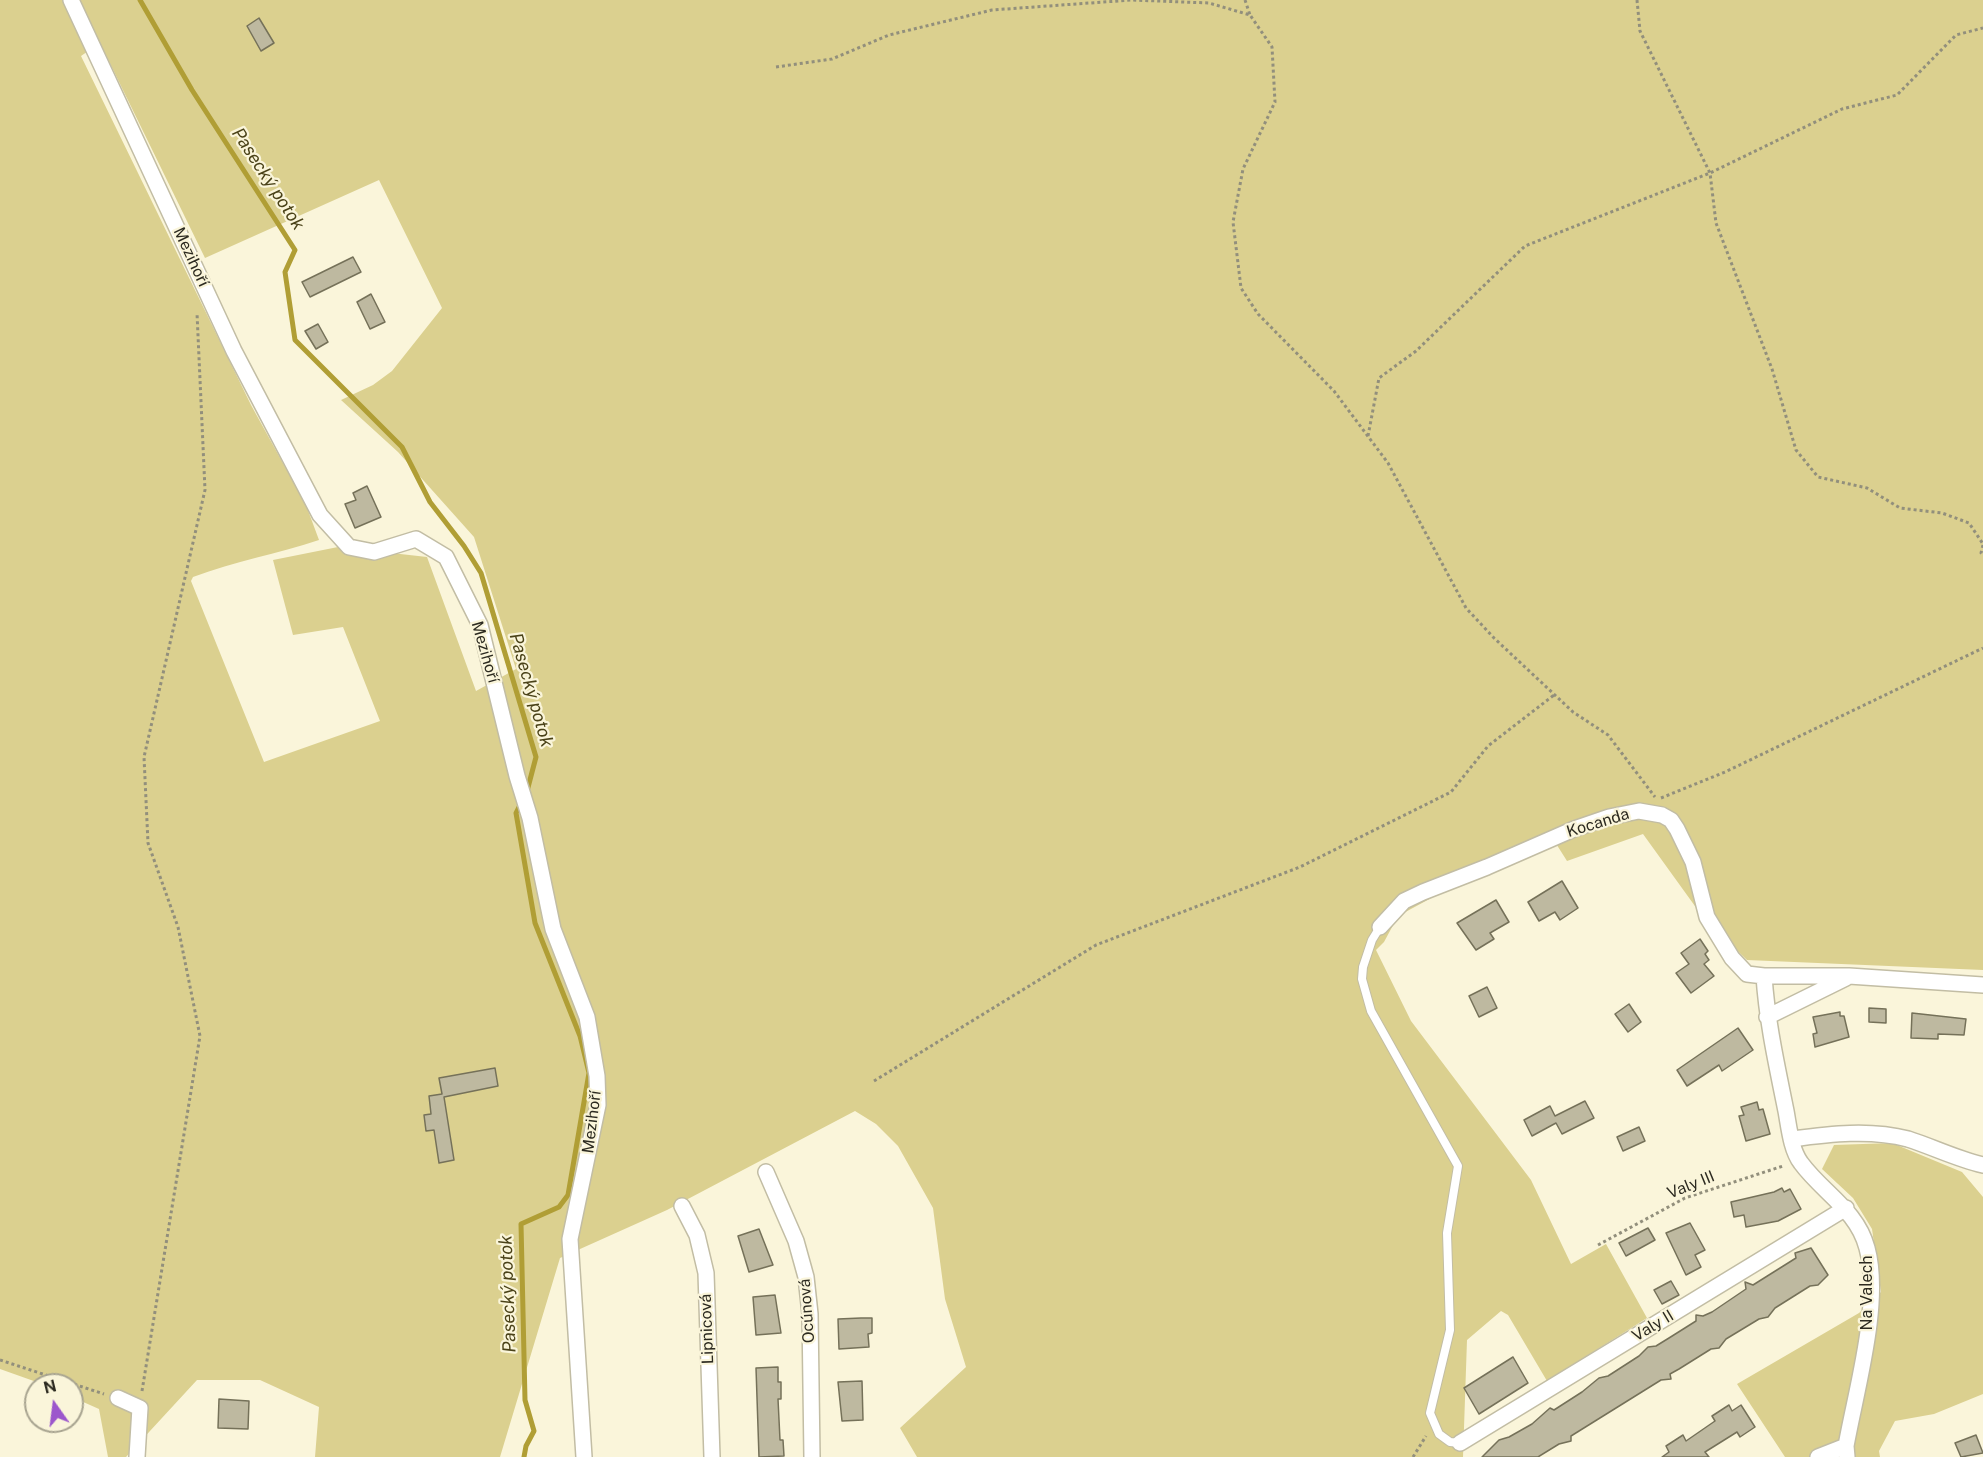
<!DOCTYPE html>
<meta charset="utf-8">
<style>
body{margin:0}
#map{position:relative;width:1983px;height:1457px;overflow:hidden;background:#faf5da;font-family:"Public Sans",sans-serif}
canvas{display:block}
.north{position:absolute;left:24px;top:1373px;width:60px;height:60px;box-sizing:border-box;background:#faf5da;border:2px solid #a8a490;border-radius:50%;rotate:346deg;font-size:16px;font-weight:700;line-height:24px;text-align:center;color:#2c2a20}
.north::after{content:'';display:block;margin:auto;width:21px;height:27px;background:#9c57cc;clip-path:polygon(50% 0,100% 100%,50% 72%,0 100%)}
</style>
<div id="map">
<canvas width="1983" height="1457"></canvas>
<div class="north">N</div>
</div>
<script>
const c = document.querySelector('canvas').getContext('2d');
c.lineJoin = 'round';
function fillPath(path, color) { c.fillStyle = color; c.fill(path, 'evenodd'); }
function trace(path, color, width, dash) { c.strokeStyle = color; c.lineWidth = width; c.lineCap = dash ? 'butt' : 'round'; c.setLineDash(dash || []); c.stroke(path); }
function label(font, color, halo, rows, align = 'center') {
  c.font = font + ' "Public Sans",sans-serif'; c.lineWidth = 4.5; c.setLineDash([]); c.textBaseline = 'middle'; c.strokeStyle = halo; c.fillStyle = color; for (const [text, x, y, turn = 0] of rows) {
    c.save(); c.translate(x, y); c.rotate((+turn || 0) * Math.PI / 180); c.textAlign = isNaN(turn) ? turn : align; if (halo) c.strokeText(text, 0, 0); c.fillText(text, 0, 0); c.restore();
  }
}
fillPath(new Path2D(`
 M0,0H1983V970L1747,960L1705,920L1643,834L1567,861L1555,842L1485,869L1398,916L1384,942L1376,950L1411,1021L1531,1180L1571,1264L1606,1244L1647,1318L1547,1381L1508,1315L1501,1311L1467,1340L1463,1457H917L900,1428L966,1367L945,1299L933,1208L898,1146L876,1124L855,1111L667,1210L560,1258L500,1457H315L319,1407L260,1380H197L126,1457H108L99,1409L72,1397V1385H45L0,1369ZM100,43L205,258L379,180L442,308L392,371L373,385L341,400L398,452L474,537L516,669L476,691L427,557L338,547L273,560L293,635L343,627L380,721L264,762L191,581L193,577C235,561 277,554 319,540L306,505L251,405L81,56Z
 M1892,1143L1962,1172L1983,1197V1394L1934,1414L1895,1421L1879,1451L1880,1457H1785L1737,1384L1859,1313L1881,1292L1872,1229L1853,1198L1822,1169L1834,1145Z`), '#dbd08f');
trace(new Path2D(`
 M140,0L192,90L295,250L285,272L295,340L402,447L430,502L464,546L481,573L536,757L526,795
 M521,803L516,813L535,923L580,1036L589,1073L568,1195L559,1207L521,1224L525,1400L534,1431L526,1446L524,1457`), '#b09e35', 5);
const building = new Path2D(`
 M259,18L274,43L261,51L247,26Z
 M353,257L361,272L310,297L302,282Z
 M371,294L385,322L370,329L357,302Z
 M318,324L328,342L316,349L305,331Z
 M367,486L381,517L355,528L345,504L356,500L353,493Z
 M1562,881L1578,908L1560,920L1555,912L1539,921L1528,902Z
 M1496,900L1509,922L1490,933L1494,939L1476,950L1457,923Z
 M1700,939L1708,951L1705,954L1709,960L1704,964L1714,976L1691,993L1676,973L1689,964L1681,953Z
 M1487,987L1497,1008L1479,1017L1469,996Z
 M1629,1004L1641,1022L1628,1032L1615,1014Z
 M1869,1008L1886,1009V1023L1869,1022Z
 M1840,1012V1016H1844L1849,1037L1815,1047L1813,1034L1817,1033L1813,1017Z
 M1912,1013L1966,1019L1964,1035L1938,1034V1039L1911,1038Z
 M1738,1028L1753,1050L1722,1071L1719,1065L1687,1086L1677,1070Z
 M495,1068L498,1086L444,1097L454,1160L439,1163L434,1130L426,1131L424,1115L431,1114L429,1096L442,1094L439,1078Z
 M1585,1101L1594,1118L1562,1134L1556,1123L1532,1136L1524,1120L1550,1106L1555,1116Z
 M1757,1102L1759,1110L1763,1109L1770,1134L1746,1141L1739,1116L1744,1115L1741,1107Z
 M1639,1127L1645,1141L1623,1151L1617,1137Z
 M1782,1188L1784,1192L1790,1189L1801,1209L1778,1221L1746,1227L1744,1215L1734,1217L1731,1202L1774,1192Z
 M1690,1223L1705,1250L1695,1255L1701,1267L1686,1275L1666,1233Z
 M1648,1228L1655,1240L1626,1256L1619,1243Z
 M759,1229L773,1265L749,1272L738,1236Z
 M1811,1248L1828,1275L1818,1285L1810,1286L1775,1308L1768,1317L1759,1319L1726,1339L1719,1348L1711,1349L1679,1369L1670,1374L1671,1379L1661,1380L1571,1436V1441L1559,1444L1538,1457H1482L1499,1440L1509,1437L1532,1424L1550,1408L1554,1410L1582,1392L1599,1378L1608,1376L1639,1356L1648,1347L1656,1346L1669,1338L1696,1321V1315L1703,1316L1712,1312L1746,1289L1745,1282L1753,1285L1796,1258L1795,1253Z
 M1671,1281L1679,1295L1662,1304L1654,1290Z
 M775,1295L781,1333L756,1335L753,1297Z
 M861,1318H872V1333L868,1334L869,1347L839,1349L838,1319Z
 M1513,1357L1528,1383L1479,1414L1464,1388Z
 M778,1367V1382H781V1399H778L780,1440H783L784,1456L759,1457L756,1368Z
 M862,1381L863,1420L842,1421L838,1382Z
 M219,1399L249,1401L248,1429L218,1428Z
 M1729,1405L1732,1411L1741,1405L1755,1427L1740,1437L1737,1432L1705,1452L1709,1457H1662L1669,1452L1666,1446L1683,1435L1686,1441L1715,1421L1712,1416Z
 M1976,1435L1983,1453L1961,1457L1955,1443Z`);
fillPath(building, '#beb9a0');
trace(building, '#757159', 1.5);
const service = new Path2D(`
 M1380,927L1372,940L1363,967L1362,979L1371,1011L1458,1166L1447,1233L1450,1330L1430,1413L1439,1434L1450,1442L1460,1443`);
const minor = new Path2D(`
 M71,0L234,351L320,515L349,547L374,552L416,539L446,557L480,625L517,776L530,818L553,929L587,1017L597,1076L598,1105L570,1239L584,1457
 M1380,927L1404,901L1423,892L1487,867L1574,829L1609,817L1639,811L1662,815L1671,820L1677,829L1693,862L1707,917L1732,958L1747,974L1764,976H1849L1983,985
 M1764,976C1767,1022 1777,1066 1786,1111C1789,1127 1791,1150 1801,1163C1823,1193 1857,1210 1867,1248C1882,1302 1856,1390 1846,1446L1847,1457
 M1767,1017L1846,978
 M1792,1139C1830,1134 1870,1129 1908,1139C1933,1147 1957,1159 1983,1165
 M766,1172L796,1241L806,1277L810,1314L812,1457
 M682,1206L697,1235L706,1273L712,1457
 M118,1398L140,1408L137,1457
 M1460,1443L1846,1208
 M1818,1457L1846,1446`);
trace(service, '#c2bda4', 10);
trace(minor, '#c2bda4', 18);
trace(new Path2D(`
 M1245,0L1250,15
 M1637,0L1640,31L1710,173L1716,223L1772,369L1796,450L1818,477L1867,488L1900,508L1942,513L1969,523L1983,544
 M776,67L832,59L889,35L992,10L1132,0L1209,3L1250,15L1272,47L1275,102L1243,169L1233,222L1241,288L1258,314L1334,391L1388,463L1466,608L1494,638L1573,712L1608,735L1655,797
 M1368,436L1379,378L1416,351L1525,246L1710,173L1842,109L1897,95L1956,35L1983,28
 M1983,545L1981,553L1983,555
 M1661,798L1725,772L1983,648
 M874,1081L1096,945L1300,867L1451,792L1488,746L1554,695
 M1598,1245L1685,1198L1783,1166
 M0,1360L104,1394
 M142,1391L200,1036L178,927L148,843L144,757L205,490L197,313
 M1413,1457L1426,1436`), '#928f7c', 3, [3, 3]);
trace(service, '#fff', 8);
trace(minor, '#fff', 15);
label('16px', '#2c2a20', '#faf5da', [
 ["Mezihoří",191,257,65],
 ["Mezihoří",485,652,74],
 ["Kocanda",1598,823,-17],
 ["Mezihoří",592,1122,-83],
 ["Valy III",1691,1185,-22],
 ["Na Valech",1867,1293,-90],
 ["Ocúnová",807,1311,-94],
 ["Valy II",1653,1326,-31],
 ["Lipnicová",707,1329,-92]
]);
label('italic 18px', '#4a4218', '#faf5da', [
 ["Pasecký potok",268,179,57],
 ["Pasecký potok",531,690,74],
 ["Pasecký potok",508,1294,-92]
]);
</script>
